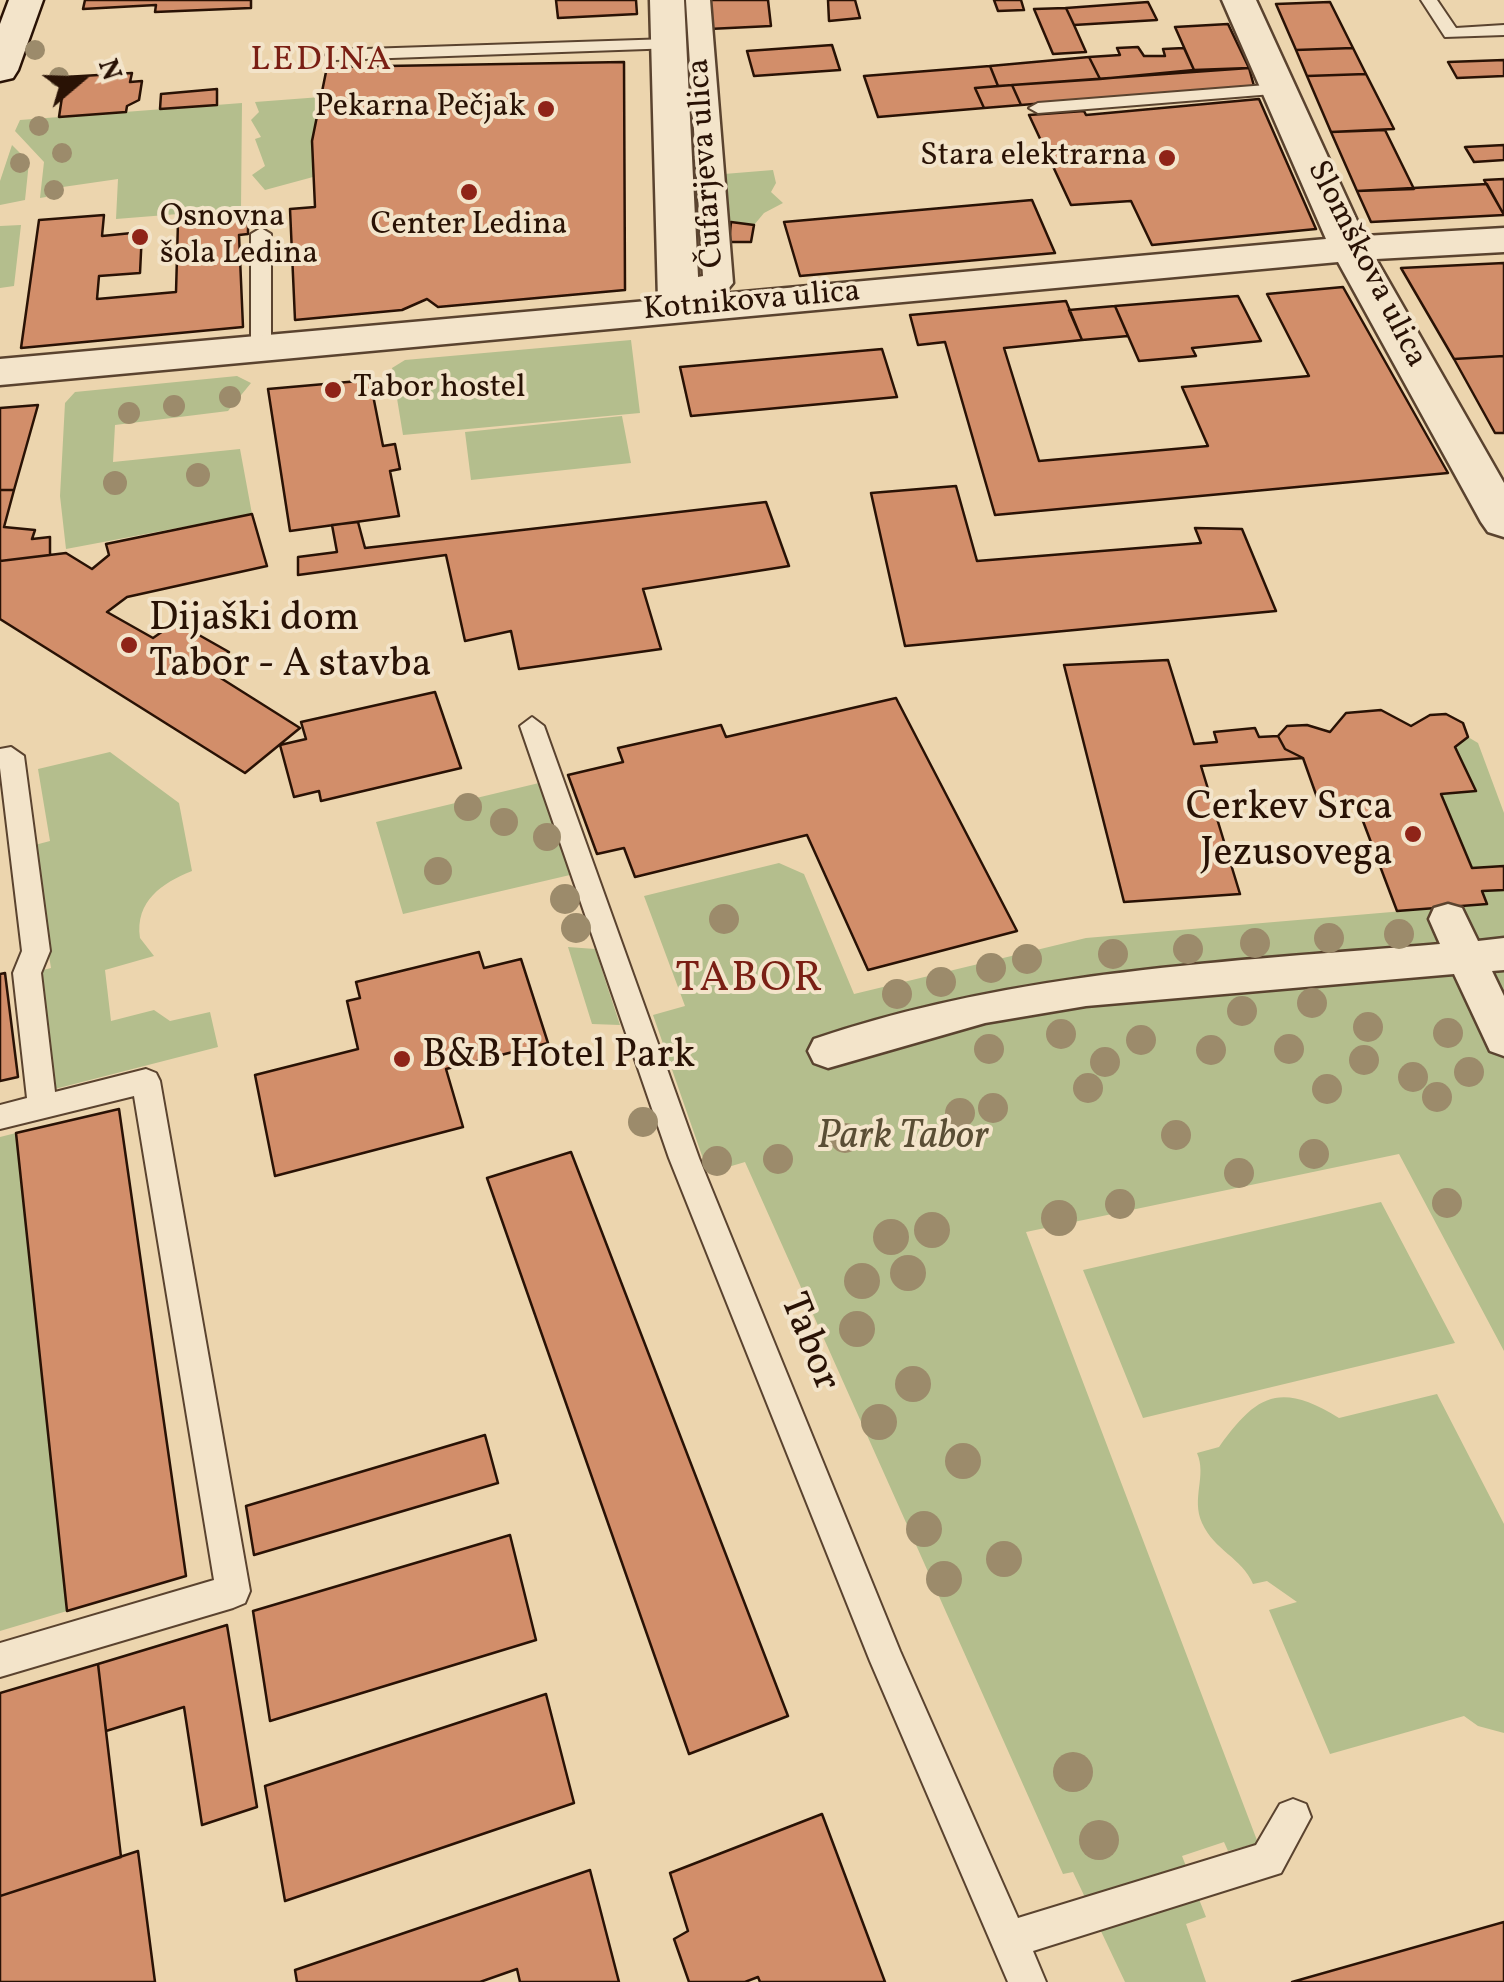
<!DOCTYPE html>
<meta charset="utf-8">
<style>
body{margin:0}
#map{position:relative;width:1504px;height:1982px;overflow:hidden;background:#ecd5ae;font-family:Vollkorn,serif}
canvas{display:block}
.north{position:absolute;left:30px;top:30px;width:100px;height:100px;-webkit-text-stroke:8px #f3e4ca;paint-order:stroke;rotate:71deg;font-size:28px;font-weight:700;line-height:40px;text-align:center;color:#291205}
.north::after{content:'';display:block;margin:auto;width:35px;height:45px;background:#291205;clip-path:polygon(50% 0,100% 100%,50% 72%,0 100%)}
</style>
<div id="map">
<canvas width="1504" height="1982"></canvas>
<div class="north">N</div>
</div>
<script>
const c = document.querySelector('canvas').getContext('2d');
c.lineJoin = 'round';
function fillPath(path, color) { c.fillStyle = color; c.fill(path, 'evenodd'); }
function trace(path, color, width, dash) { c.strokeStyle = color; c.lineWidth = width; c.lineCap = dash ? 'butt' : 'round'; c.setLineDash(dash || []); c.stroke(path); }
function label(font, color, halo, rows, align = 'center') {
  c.font = font + ' Vollkorn,serif'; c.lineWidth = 8; c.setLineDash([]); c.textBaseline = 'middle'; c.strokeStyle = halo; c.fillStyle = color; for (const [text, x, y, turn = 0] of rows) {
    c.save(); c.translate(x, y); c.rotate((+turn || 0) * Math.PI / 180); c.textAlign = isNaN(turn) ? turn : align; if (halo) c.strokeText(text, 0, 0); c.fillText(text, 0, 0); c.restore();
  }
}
fillPath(new Path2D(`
 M321,97L312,141L313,177L265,190L252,175L265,166L255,139L261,137L251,120L259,112L255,102Z
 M242,103L241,209L116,219L118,179L49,189L46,197L40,198L44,162L15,131L20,120Z
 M12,145L29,162L25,200L0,205V181Z
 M773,170L776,183L771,192L783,203L764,213L754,225L727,223L724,174Z
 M21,225L14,286L0,288V226Z
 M631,340L640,413L403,435L392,368L405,360Z
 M237,376L251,383L228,411L115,425L113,462L240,449L252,514L66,549L60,496L65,403L75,392Z
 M622,416L631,463L471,480L465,432Z
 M1468,737L1478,743L1504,813V866L1472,868L1441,794L1476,790L1455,747Z
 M110,752L179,803L192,871C162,883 135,901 140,938L154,956L105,970L111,1021L154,1010L170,1021L210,1012L218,1047L51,1090L39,971L51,968L31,846L50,841L38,769Z
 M539,783L570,875L403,914L376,822Z
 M779,863L804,874L854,994L1086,938L1486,904L1482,891L1504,890V1351L1399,1154L1026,1232L1258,1843L1228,1851L1224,1842L1182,1856L1206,1917L1186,1924L1206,1982H1125L1073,1872L1063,1874L745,1162L708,1173L653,1015L685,1006L644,896Z
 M568,947L595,949L620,1025L592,1024Z
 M16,1133L67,1611L0,1631V1137Z
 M1381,1202L1455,1343L1143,1418L1083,1270Z
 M1437,1394L1504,1524V1733L1478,1726L1464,1716L1330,1754L1269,1610L1297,1602L1267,1581L1253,1584C1242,1558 1214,1550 1202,1523C1191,1498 1207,1476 1197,1453L1219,1447C1257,1394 1280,1382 1339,1418Z`), '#b4be8d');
const building = new Path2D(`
 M85,0H251V8L155,12L156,5L83,9Z
 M556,0H636L637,14L558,18Z
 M708,0H768L771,26L709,29Z
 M828,0H855L860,18L829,21Z
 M994,0H1021L1024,10L998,11Z
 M1148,2L1157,20L1074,25L1066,8Z
 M1330,2L1353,48L1296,50L1276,4Z
 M1066,8L1074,25L1086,52L1053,54L1034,9Z
 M1228,24L1249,68L1194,70L1175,27Z
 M832,45L840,70L754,76L747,51Z
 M1138,47L1144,56H1165L1163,49L1184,48L1194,70L1100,79L1089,57L1120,55L1117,48Z
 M1353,48L1366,74L1307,76L1296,50Z
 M1089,57L1100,79L998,86L990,66Z
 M1504,60V76L1457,78L1448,62Z
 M624,62L625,290L438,307L427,299L402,310L295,320L290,209L315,207L312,141L327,67Z
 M990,66L998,86L975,88L984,108L878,117L864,76Z
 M1249,68L1254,86L1021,105L1012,85Z
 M132,73L130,82L142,81L139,100L127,106L126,112L59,117L65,77Z
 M1366,74L1394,129L1331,132L1307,76Z
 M1012,85L1021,105L984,108L975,88Z
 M217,89V105L160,109L161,94Z
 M1259,99L1316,229L1152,245L1131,201L1071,205L1029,115L1084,111L1086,115Z
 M1385,130L1414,189L1357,191L1331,132Z
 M1504,145V160L1474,162L1465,147Z
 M1504,179V215L1484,180Z
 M1487,184L1504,215L1371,222L1357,191Z
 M1032,200L1055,253L800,276L784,222Z
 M104,215L102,236L142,232L140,273L99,276L97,299L176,292L178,222L248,216V234L239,235L243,327L21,348L39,220Z
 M731,222L754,225L751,242H729Z
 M1504,263V356L1454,359L1401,268Z
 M1343,287L1448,473L995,515L945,342L918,345L910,315L1066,301L1082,340L1004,348L1039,461L1208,446L1182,387L1309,376L1267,294Z
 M1238,296L1261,341L1192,348L1196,356L1139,361L1115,306Z
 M1115,306L1128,336L1082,340L1069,310Z
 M882,349L897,397L691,416L680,367Z
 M1504,356V433H1495L1454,359Z
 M370,380L383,446L395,444L400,469L390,471L399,516L290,531L268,389Z
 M38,405L14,490H0V408Z
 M956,486L977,561L1201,543L1195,528L1242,529L1276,611L905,646L871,493Z
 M0,490H14L4,527L35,530L32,539L50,537V555L0,561Z
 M766,502L789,566L643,589L661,649L519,669L511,631L465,641L446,555L298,575V557L337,552L332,525L358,522L365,548Z
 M252,514L267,566L127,597L107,612L153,638L176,622L229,652L208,670L300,728L245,773L0,619V561L66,553L92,569L109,555L106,544Z
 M1168,660L1194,744L1217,742L1214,732L1255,728L1259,737L1278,736L1285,749L1303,758L1201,766L1240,894L1124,902L1064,665Z
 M435,692L461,768L321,801L319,791L294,797L280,745L306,739L301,722Z
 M896,698L1017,931L868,970L807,835L635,877L624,848L597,854L568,775L623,762L618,748L721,725L726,737Z
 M1381,710L1411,726L1430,715L1446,714L1463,723L1468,737L1455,747L1476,791L1441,794L1472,868L1504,866V890L1482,891L1487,904L1397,911L1355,800L1319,803L1303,758L1285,749L1278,736L1287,726L1307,725L1330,732L1346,713Z
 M479,952L484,968L521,959L548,1043L446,1069L463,1127L275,1176L255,1075L358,1049L347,1001L360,998L356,982Z
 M5,973L18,1077L0,1081V974Z
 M119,1109L186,1576L67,1611L16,1133Z
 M571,1152L788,1716L689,1754L487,1178Z
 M485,1435L498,1483L254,1555L246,1506Z
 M510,1535L536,1640L270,1721L253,1611Z
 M227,1625L257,1807L202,1825L184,1707L106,1731L98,1664Z
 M98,1664L121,1857L0,1896V1693Z
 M546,1694L574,1803L285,1901L265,1786Z
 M822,1814L885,1982H760L758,1977L745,1982H689L674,1939L688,1931L670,1873Z
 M138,1851L155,1982H0V1896Z
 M590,1870L619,1982H520L517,1969L480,1982H297L295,1970Z
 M1504,1922V1982H1292Z`);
fillPath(building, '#d28e6a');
trace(building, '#291205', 2.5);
const service = new Path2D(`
 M1421,0H1437L1456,28L1504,25V35L1445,37Z
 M669,39L678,44L675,48L335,60L326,55L335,50Z
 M1279,84L1288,89L1285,93L1038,113L1029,108L1038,103Z
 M261,228L271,234V349L261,355L251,349V234Z
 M532,717L544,726L699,1158L900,1651L1018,1918L1256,1845L1280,1804L1293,1799L1306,1804L1311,1817L1281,1873L1033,1951L1046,1982H1008L870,1661L669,1158L520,726Z
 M11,747L24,756L50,951L41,973L55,1092L146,1069L156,1073L160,1081L250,1591L245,1603L233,1608L0,1677V1643L214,1580L134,1096L0,1129V1105L27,1098L13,973L22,951L0,768V749Z`);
const pedestrian = new Path2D(`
 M686,0H710L733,283L728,289L714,292L718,308L703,317L688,308L683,285L688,279L703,276Z
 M1448,904L1462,908L1478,941L1504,938V970L1492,971L1504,996V1056L1490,1051L1454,974L1086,1006L985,1023L828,1068L814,1063L808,1051L814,1039C1017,970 1228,962 1440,944L1429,919L1434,908Z`);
const minor = new Path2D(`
 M650,0H684L699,296L1326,239L1222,0H1256L1364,236L1504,228V252L1376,259L1504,483V537L1488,532L1481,522L1338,262L0,385V359L658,300Z`);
const secondary = new Path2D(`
 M9,0H43L18,70L13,78L0,81V24Z`);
trace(service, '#5a432f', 4);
trace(pedestrian, '#5a432f', 5);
trace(minor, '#5a432f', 5);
trace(secondary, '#291205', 5);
fillPath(service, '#f3e4ca');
fillPath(pedestrian, '#f3e4ca');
fillPath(minor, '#f3e4ca');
fillPath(secondary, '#f3e4ca');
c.fillStyle = '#9c8b6b';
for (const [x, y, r] of [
 [35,50,10],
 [59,77,10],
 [39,126,10],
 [62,153,10],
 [20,163,10],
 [54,190,10],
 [230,397,11],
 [174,406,11],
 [129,413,11],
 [198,475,12],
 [115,483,12],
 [468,807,14],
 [504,822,14],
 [547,837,14],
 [438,871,14],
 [565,899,15],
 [724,919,15],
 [576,928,15],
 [1399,934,15],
 [1329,938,15],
 [1255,943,15],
 [1188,949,15],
 [1113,954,15],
 [1027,959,15],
 [991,968,15],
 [941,982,15],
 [897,994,15],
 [1312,1003,15],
 [1242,1011,15],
 [1368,1027,15],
 [1448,1033,15],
 [1061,1034,15],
 [1141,1040,15],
 [989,1049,15],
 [1289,1049,15],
 [1211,1050,15],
 [1364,1060,15],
 [1105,1062,15],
 [1469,1072,15],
 [1413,1077,15],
 [1088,1088,15],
 [1327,1089,15],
 [1437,1097,15],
 [993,1108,15],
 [960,1113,15],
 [643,1122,15],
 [1176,1135,15],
 [845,1138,15],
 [1314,1154,15],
 [778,1159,15],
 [717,1161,15],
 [1239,1173,15],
 [1447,1203,15],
 [1120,1204,15],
 [1059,1218,18],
 [932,1230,18],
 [891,1237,18],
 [908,1273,18],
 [862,1281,18],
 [857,1329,18],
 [913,1384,18],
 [879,1422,18],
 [963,1461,18],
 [924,1529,18],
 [1004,1559,18],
 [944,1579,18],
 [1073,1772,20],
 [1099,1840,20]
]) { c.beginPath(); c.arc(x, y, r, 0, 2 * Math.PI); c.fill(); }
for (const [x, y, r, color] of [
 [546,109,10,"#8f2418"],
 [1167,158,10,"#8f2418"],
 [469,192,10,"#8f2418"],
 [140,237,10,"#8f2418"],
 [333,390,10,"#8f2418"],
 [129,645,10,"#8f2418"],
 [1413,834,10,"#8f2418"],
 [402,1059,10,"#8f2418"]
]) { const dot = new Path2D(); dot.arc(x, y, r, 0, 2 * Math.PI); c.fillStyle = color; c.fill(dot); trace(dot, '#f3e4ca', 4); }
label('32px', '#291205', '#f3e4ca', [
 ["Pekarna Pečjak",526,109],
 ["Stara elektrarna",1147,158],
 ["Osnovna",160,219,"left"],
 ["šola Ledina",160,256,"left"],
 ["Center Ledina",469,227,"center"],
 ["Tabor hostel",353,390,"left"]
], 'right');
label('32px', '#291205', '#f3e4ca', [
 ["Čufarjeva ulica",708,163,-94],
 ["Slomškova ulica",1365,265,63],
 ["Kotnikova ulica",752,303,-5]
]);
c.letterSpacing = '2.5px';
label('35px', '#7a1f14', '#f3e4ca', [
 ["LEDINA",322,63]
]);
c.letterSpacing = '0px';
label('40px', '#291205', '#f3e4ca', [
 ["Dijaški dom",149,622],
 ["Tabor - A stavba",149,668],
 ["Cerkev Srca",1393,811,"right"],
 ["Jezusovega",1393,857,"right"],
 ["B&B Hotel Park",422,1059]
], 'left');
label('italic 40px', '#5a4e35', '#f3e4ca', [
 ["Park Tabor",903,1140]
]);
label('40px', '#291205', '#f3e4ca', [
 ["Tabor",807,1343,68]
]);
c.letterSpacing = '2.5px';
label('42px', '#7a1f14', '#f3e4ca', [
 ["TABOR",750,982]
]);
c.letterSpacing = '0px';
</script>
